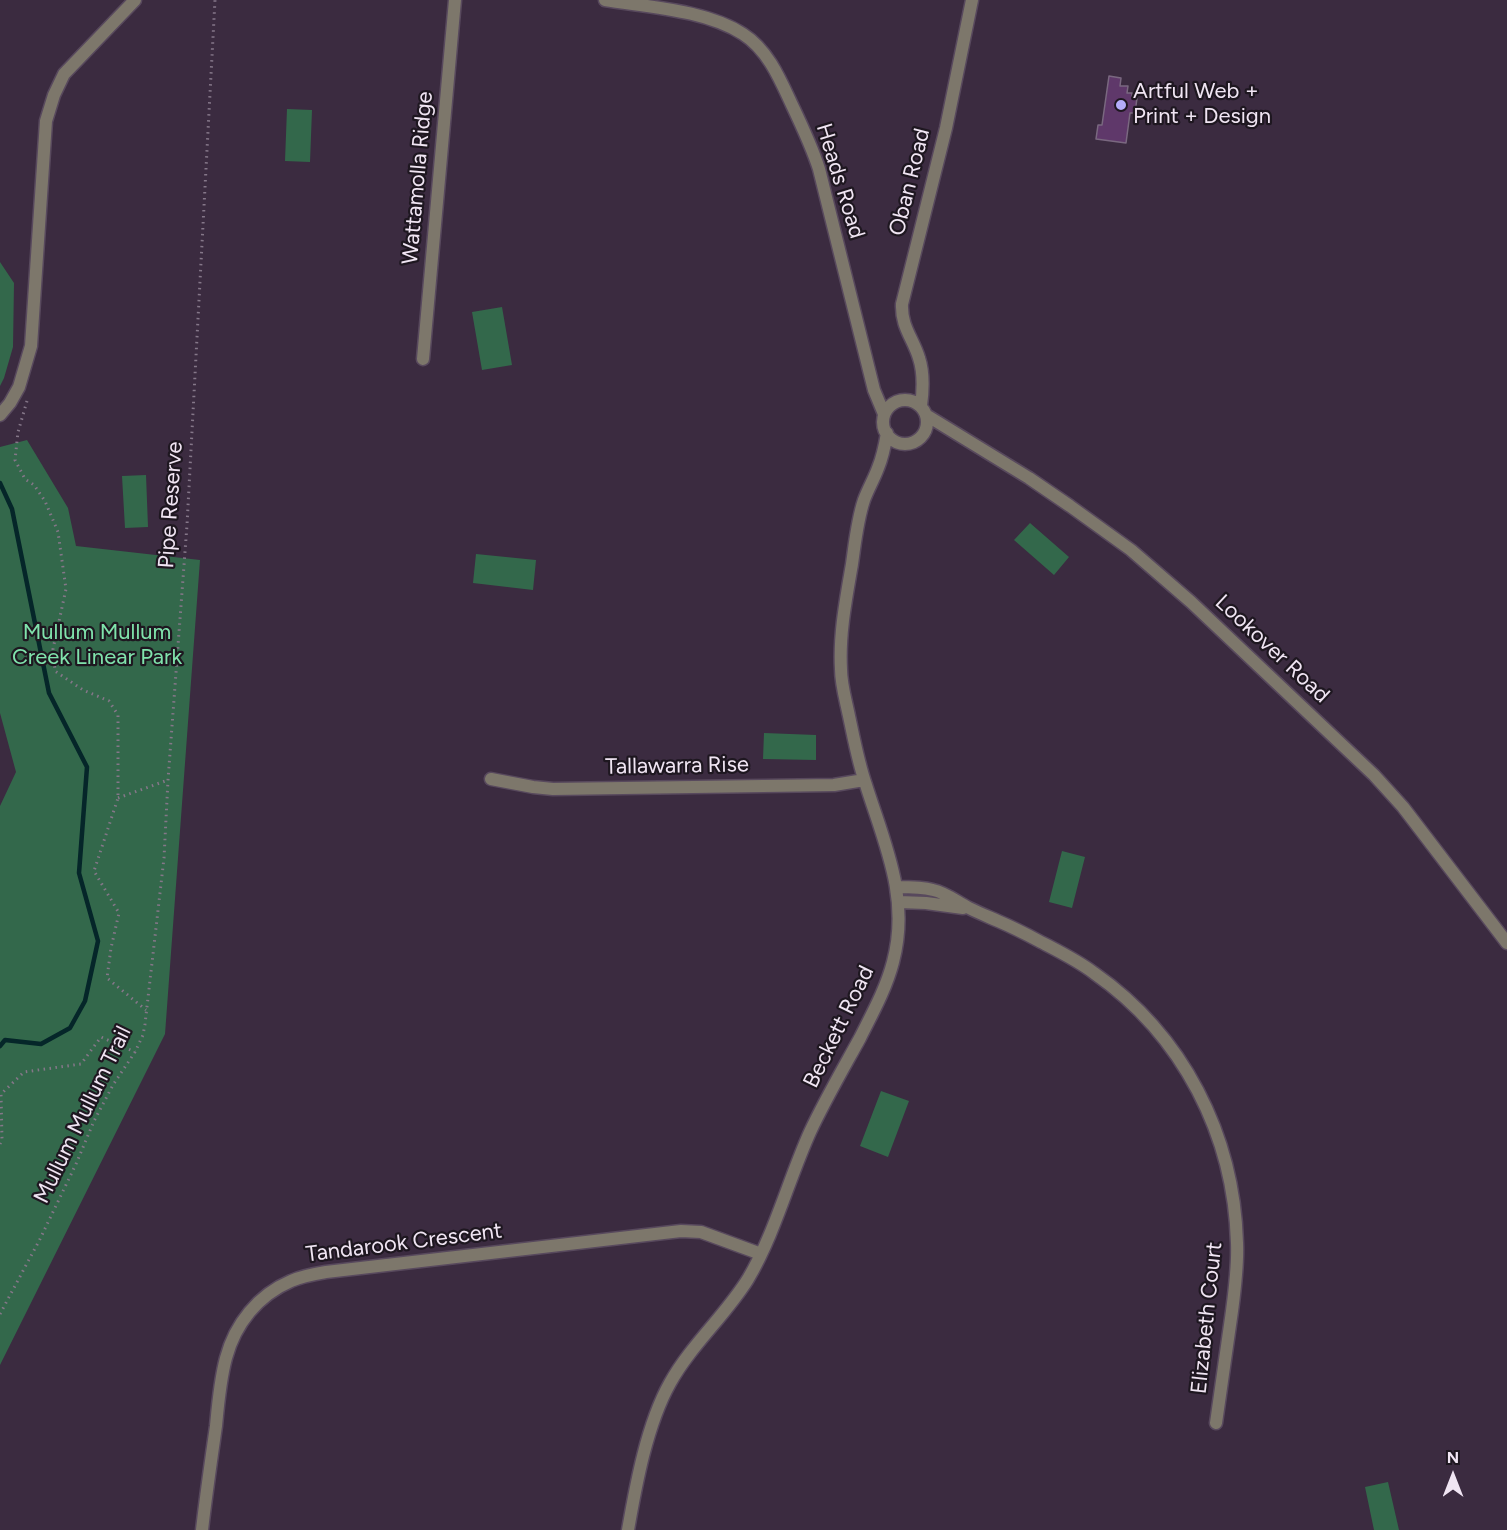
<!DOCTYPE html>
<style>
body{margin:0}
#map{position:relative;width:1507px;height:1530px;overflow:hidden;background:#3b2b40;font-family:Figtree,sans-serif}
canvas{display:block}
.north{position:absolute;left:1423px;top:1446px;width:60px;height:60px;-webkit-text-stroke:4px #1e1720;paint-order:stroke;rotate:0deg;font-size:16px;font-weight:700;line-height:24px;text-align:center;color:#f0e5f3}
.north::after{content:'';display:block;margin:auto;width:21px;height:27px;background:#f0e5f3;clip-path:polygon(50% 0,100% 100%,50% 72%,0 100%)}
</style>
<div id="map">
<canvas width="1507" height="1530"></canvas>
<div class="north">N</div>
</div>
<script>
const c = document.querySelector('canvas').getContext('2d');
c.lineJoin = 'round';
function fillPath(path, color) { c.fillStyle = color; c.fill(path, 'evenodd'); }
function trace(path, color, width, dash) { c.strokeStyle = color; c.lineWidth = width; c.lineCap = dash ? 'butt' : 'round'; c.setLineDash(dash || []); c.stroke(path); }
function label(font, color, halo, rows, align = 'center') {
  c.font = font + ' Figtree,sans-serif'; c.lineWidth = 4.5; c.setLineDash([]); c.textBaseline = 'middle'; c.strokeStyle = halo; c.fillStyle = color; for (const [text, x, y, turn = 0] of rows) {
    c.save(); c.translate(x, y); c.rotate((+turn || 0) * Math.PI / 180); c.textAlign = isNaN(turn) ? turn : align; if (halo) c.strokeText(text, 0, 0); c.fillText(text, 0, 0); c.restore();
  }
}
fillPath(new Path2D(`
 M287,109L312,110L310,162L285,161Z
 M0,262L14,283L13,347L4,378L0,386Z
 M502,307L512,365L482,370L472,312Z
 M27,440L68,508L76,546L200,560L165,1034L0,1365V806L16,772L0,713V447Z
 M146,475L148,527L125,528L122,476Z
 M1030,523L1069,557L1054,575L1014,540Z
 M476,554L536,560L533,590L473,583Z
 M764,733L816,735V760L763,759Z
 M1062,851L1085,857L1072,908L1049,902Z
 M881,1091L909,1101L888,1157L860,1146Z
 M1388,1482L1399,1530H1374L1365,1487Z`), '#33684b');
trace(new Path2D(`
 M0,483L12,509L49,693L87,767L79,873L98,941L85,1001L70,1028L41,1044L5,1040L0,1046`), '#052629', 4.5);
const building = new Path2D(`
 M1109,76L1121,78L1120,86H1128L1127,93H1132V97L1137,98L1135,113H1130L1126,143L1096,139L1098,125H1102Z`);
fillPath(building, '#5f386a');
trace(building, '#7a6880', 1.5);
const street = new Path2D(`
 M605,0C648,7 706,10 743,34C768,50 780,79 792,105C802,126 812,147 819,169L874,390L884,414
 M423,359L455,0
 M883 422a22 22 0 1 1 44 0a22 22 0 1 1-44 0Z
 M921,406C923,391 924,373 919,358C913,338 901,327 902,304L946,128L972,0
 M0,415L10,403L19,387L31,346L46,121L54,95L64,74L135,0
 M926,415L1029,478L1070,506L1131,550L1191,602L1374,775L1403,807L1507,943
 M491,779L533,787L553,789L834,785L864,780
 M897,887C909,887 922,887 933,890C947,893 957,902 969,908C979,913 989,917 998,921C1012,927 1026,934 1039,941C1058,951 1077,960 1094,973C1183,1035 1234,1135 1237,1243C1238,1266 1235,1288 1232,1311C1227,1348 1221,1386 1216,1423
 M899,902L926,903L963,908
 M202,1530C206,1495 211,1461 216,1426C218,1404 220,1380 226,1358C235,1324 258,1295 291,1281C302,1276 314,1274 326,1272L681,1231L701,1232L761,1254
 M628,1530C636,1484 647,1424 670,1383C691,1345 725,1316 748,1279C775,1233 788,1181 810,1132C825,1100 843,1069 860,1038C872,1014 886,989 893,962C910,898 885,845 866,785C858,762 854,739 849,716C846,701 841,685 841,669C839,634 846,599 852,564C855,543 857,521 864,500C868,489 874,479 878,468C883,456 885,445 887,433`);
trace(street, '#58495d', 15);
trace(new Path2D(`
 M27,401L18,432L15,460L25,479L34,485L45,501L58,532L66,589L53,649L55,671L83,690L109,701L118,715V798L94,871L119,913L111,948L107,978L146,1010
 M118,798L168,780
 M0,1144L2,1139L1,1094L24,1072L81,1064L101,1037L135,1052
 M0,1314L40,1239L76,1164L94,1121L113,1085L135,1052L143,1035L145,1024L164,858L168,780L187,525L215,0`), '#857789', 3, [1.5, 4.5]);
trace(street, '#7d776b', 12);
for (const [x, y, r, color] of [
 [1121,105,6,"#b4acf9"]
]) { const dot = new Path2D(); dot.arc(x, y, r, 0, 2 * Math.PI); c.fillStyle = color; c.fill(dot); trace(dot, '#1e1720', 2); }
label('22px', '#f0e5f3', '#1e1720', [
 ["Artful Web +",1133,92],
 ["Print + Design",1133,117]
], 'left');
label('22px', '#f0e5f3', '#1e1720', [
 ["Wattamolla Ridge",418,178,-85],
 ["Heads Road",840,181,73],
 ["Oban Road",910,182,-76],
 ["Pipe Reserve",171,505,-86],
 ["Lookover Road",1272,649,43],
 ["Tallawarra Rise",677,766,-1],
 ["Beckett Road",839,1027,-64],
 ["Mullum Mullum Trail",83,1115,-64],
 ["Tandarook Crescent",404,1243,-7],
 ["Elizabeth Court",1207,1318,-84]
]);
label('22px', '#80e3ac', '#1e1720', [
 ["Mullum Mullum",97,633],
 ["Creek Linear Park",97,658]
]);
</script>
